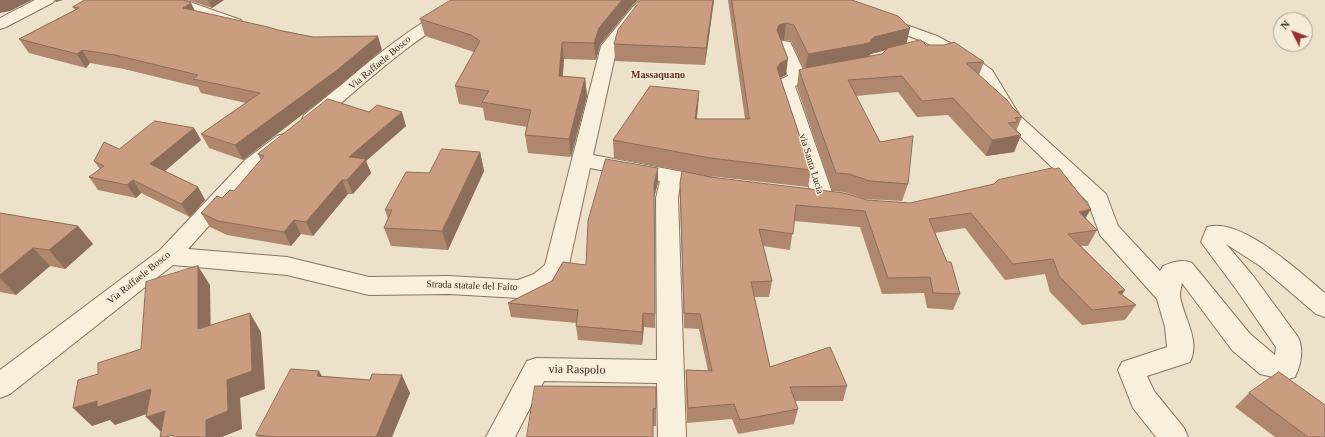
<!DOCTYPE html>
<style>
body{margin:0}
#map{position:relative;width:1325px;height:437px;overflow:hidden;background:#ede1c9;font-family:Georgia,serif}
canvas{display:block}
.north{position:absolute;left:1273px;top:12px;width:40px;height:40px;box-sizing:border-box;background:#f5ecd8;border:1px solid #aa9f8f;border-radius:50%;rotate:312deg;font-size:11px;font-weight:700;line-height:16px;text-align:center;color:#3a2c21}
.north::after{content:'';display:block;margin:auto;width:14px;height:18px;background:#963034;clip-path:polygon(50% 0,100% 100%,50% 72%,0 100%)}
</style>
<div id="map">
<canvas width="1325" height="437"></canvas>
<div class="north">N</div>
</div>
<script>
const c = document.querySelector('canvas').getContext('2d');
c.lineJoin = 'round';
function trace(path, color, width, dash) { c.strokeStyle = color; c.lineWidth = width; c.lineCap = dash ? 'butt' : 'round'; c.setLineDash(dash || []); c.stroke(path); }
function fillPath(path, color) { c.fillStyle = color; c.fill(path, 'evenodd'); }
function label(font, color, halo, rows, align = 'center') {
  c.font = font + ' Georgia,serif'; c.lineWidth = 3; c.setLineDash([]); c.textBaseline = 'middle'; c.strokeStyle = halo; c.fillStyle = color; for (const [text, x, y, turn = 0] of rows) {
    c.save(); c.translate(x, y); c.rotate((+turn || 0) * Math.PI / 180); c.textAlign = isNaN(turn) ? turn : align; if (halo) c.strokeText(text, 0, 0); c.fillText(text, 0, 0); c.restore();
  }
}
const minor = new Path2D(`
 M35,0H55L52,3L6,27L0,29V18Z
 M162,0H184L241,20L243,23L241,26L235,28L229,26L165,3Z
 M464,0H484L481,3C417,33 371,78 318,123L311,125L304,123L302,119L304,115C356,74 403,28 464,0Z
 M640,0H657L642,14L617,47L593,155L710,177L717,179L720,184L717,189L710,191L680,185L678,198L686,437H658L657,383L544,381L515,437H486L527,361L536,358L657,360L656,198L660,181L590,168L568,269C558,286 537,293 519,298L449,294L369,295L287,275L173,265L10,394L0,398V370L160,250L245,160L277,136L284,134L291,136L294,140L291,144L259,170L188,249L287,257L369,277L449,276L518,280L534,274L545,265L601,46L632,8Z
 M823,0H843L856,7L937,36L965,51L992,70L1020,116L1106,194L1118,226L1160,271L1163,266C1173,262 1182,259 1192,263L1250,334L1275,355L1276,347L1236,289L1201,242L1207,227C1242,217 1299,272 1325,293V317L1316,314L1260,266L1226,244L1254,277L1298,337C1304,349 1301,365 1295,377L1286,380L1260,374L1232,350L1182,283C1181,287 1180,292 1180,296C1183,317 1201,340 1190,362L1147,376L1154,391L1184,428L1188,437H1156L1133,408L1118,370L1122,362L1167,347L1165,327L1157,299L1100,235L1088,202L1006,123L979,77L953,59L925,42L846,13L826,3Z
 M784,41L790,42L792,46L807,78L804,82L795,86L834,198L831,203L823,205L793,201L790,196L793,191L801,189L810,190L776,84L779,80L788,76L776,46L778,42Z`);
trace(minor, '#89745e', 2);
fillPath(minor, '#f8efdc');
fillPath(new Path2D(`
 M188,0H224L212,8Z
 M714,0L705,65L615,61L614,44Z
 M728,0H852L910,28L906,43L926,45L984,62L979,75L1022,117L1016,131L1021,135L1014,152L986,156L948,115L917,117L898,92L856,96L880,142L908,184L902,201L865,199L844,192L832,191L797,87L799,70L804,69L791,41L784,40H781L786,75L780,78L811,170L808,187L709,176L614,158L613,140L699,91L698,107L697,119H745ZM887,49L882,54L868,57L871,54Z
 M191,3L195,11L278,30L382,50L341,85L243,160L209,148L201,134L246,103L201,93L198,87L124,69L90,63L86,68L29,53L19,39L75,10L73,7Z
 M631,7L600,45L596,60L564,59L563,76L585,78L587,96L571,157L528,153L525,135L527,127L485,120L483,108L459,104L455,86L474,52L425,36L420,19Z
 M406,126L366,161L371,173L353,194H348L313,236L301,234L291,246L227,235L210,227L201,213L222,198L234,191L261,160L258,154Z
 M194,128L201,140L165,171L198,187L205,200L190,217L141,193L136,198L98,190L89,177L100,169L94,161L119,149Z
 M480,152L484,171L448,250L391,246L384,228L388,219L385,210L429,173Z
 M710,177L867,200L1086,218L1097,230L1088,246H1081L1125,290L1122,294L1136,305L1125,320L1082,325L1050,292L1045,274L1005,280L965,228L935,233L960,294L953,310L927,308L924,293L882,294L860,227L794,221L790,250L763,246L772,281L769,297H754L770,367L847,386L843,401H795L798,409L794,424L738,434L732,419L687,423L686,385V370L708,371L699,329L684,328L680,198V183Z
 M658,182L654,198L655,328L644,327L642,345L578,340L576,326L577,323L511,317L508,303L586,265Z
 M0,213L78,226L93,244L65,269L50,266L16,295L0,292Z
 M322,376L370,380L410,393L392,437H257L256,435Z
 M656,387V426L527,437Z
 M1249,393L1325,437H1275L1235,407Z`), '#ae876e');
fillPath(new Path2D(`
 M0,0H32L10,11L0,13Z
 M55,0H63L56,2Z
 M208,0H224L212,8Z
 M622,0H638L631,7L600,45L596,60L594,43L599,28Z
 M713,0H714L705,65L706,48Z
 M191,3L197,16L183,8Z
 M786,23L784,40L777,41V30L779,25Z
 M910,28L906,45L871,54L865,60L805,70L808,54Z
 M378,36L382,50L341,85L243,160L235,145Z
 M562,42L564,59L561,94L559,76Z
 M82,50L90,63L86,68L77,54Z
 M788,59L786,75L778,79L777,68L780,63Z
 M585,78L587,96L571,157L569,139Z
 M699,91L698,107L694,136L695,119Z
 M402,112L406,126L366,161L371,173L353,194L347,180L349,157Z
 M194,128L201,140L158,177L150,164Z
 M1021,135L1014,152L986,156L992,140Z
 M480,152L484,171L448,250L442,231Z
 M658,168V182L654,198L655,328L654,184Z
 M133,180L141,193L136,198L127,185Z
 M342,180L348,194L313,236L306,222Z
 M198,187L205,200L190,217L181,204Z
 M1091,209L1082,224L1079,212Z
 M294,220L301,234L291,246L284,232Z
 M78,226L93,244L65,269L49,250Z
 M33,248L50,266L16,295L0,278V275Z
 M198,266L210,285L211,347L198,329Z
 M1125,290L1114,305L1118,292Z
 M250,313L261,332L265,389L240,398L242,429L222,437H206V420L227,380Z
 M643,313L644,327L642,345V332Z
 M319,371L329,389L317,376Z
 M402,375L410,393L392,437H376Z
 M151,389L167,407L115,425L110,420L92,426L73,408L97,401Z
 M165,411L163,434L146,417Z`), '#8d6e5a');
const building = new Path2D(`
 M85,0H183L191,3L183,8L268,27L278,30L313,37L378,36L336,71L235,145L201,134L260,93L193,79L198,75L115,55L82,50L77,54L19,39L79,8L73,7Z
 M451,0H622L599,28L594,43L562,42L559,76L585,78L569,139L525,135L531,110L482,102L489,91L455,86L480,41L471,35L420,19Z
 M641,0H713L706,48L614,44L618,30Z
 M732,0H852L898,16L910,28L874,37L869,43L808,54L794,25L786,23L779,25L777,30L788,59L780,63L777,68L811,170L710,158L613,140L650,86L699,91L695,119H749Z
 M921,40L926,45H944L954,42L984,62L966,63L1008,101L1012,107L1022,117L1015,118L1018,122L1008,123L1021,135L992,140L953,98L922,101L902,76L848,80L880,142L913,136L908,184L870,181L849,174L836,173L799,70L805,68L882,54L888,48Z
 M328,99L369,112L377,105L402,112L349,157L366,159L347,180H342L306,222L294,220L284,232L218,221L201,213L217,196L222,198L230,190L234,191L264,156L258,154Z
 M155,121L194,128L150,164L198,187L181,204L133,180L127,185L89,177L104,166L94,161L104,142L119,149Z
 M442,149L480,152L442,231L384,228L392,210H385L406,172L429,173Z
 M606,159L658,168L654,184L655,314L643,313L642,332L576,326L578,310L508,303L552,281L563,262L586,265L588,221Z
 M1053,168L1055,169L1059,168L1091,209L1079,212L1097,230L1068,234L1125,290L1118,292L1136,305L1092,310L1059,276L1053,259L1013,264L971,213L929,219L947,262H951L960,294L933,293L930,277L888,278L865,211L796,205L793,234L759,229L772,281L751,282L770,367L830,347L847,386L790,387L798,409L740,420L734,404L688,408L686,370L712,371L700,314L684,313L680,183L682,171L710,177L844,193L867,200L910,203L994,184L998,180Z
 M0,213L78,226L49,250L33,248L0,275Z
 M198,266V329L250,313L252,371L227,380L228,411L206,420V437H173V435L166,437H160L165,411L146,417L151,389L97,407V401L73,408L78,380L98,374V363L141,349L146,282Z
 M291,369L319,371L317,376L370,380L372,374L402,375L376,437H275L256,435Z
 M1279,372L1325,405V437H1308L1249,393Z
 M535,386L656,387V408L653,409V437H527Z`);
fillPath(building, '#ca9d80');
trace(building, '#8d6e5a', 1);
label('10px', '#3a2c21', '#f5ecd8', [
 ["Via Raffaele Bosco",380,63,-40],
 ["via Santa Lucia",811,164,73],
 ["Via Raffaele Bosco",139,278,-39],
 ["Strada statale del Faito",472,286,2]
]);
label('bold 10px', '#652e22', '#f5ecd8', [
 ["Massaquano",658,75]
]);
label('12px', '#3a2c21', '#f5ecd8', [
 ["via Raspolo",577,370,1]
]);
</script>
